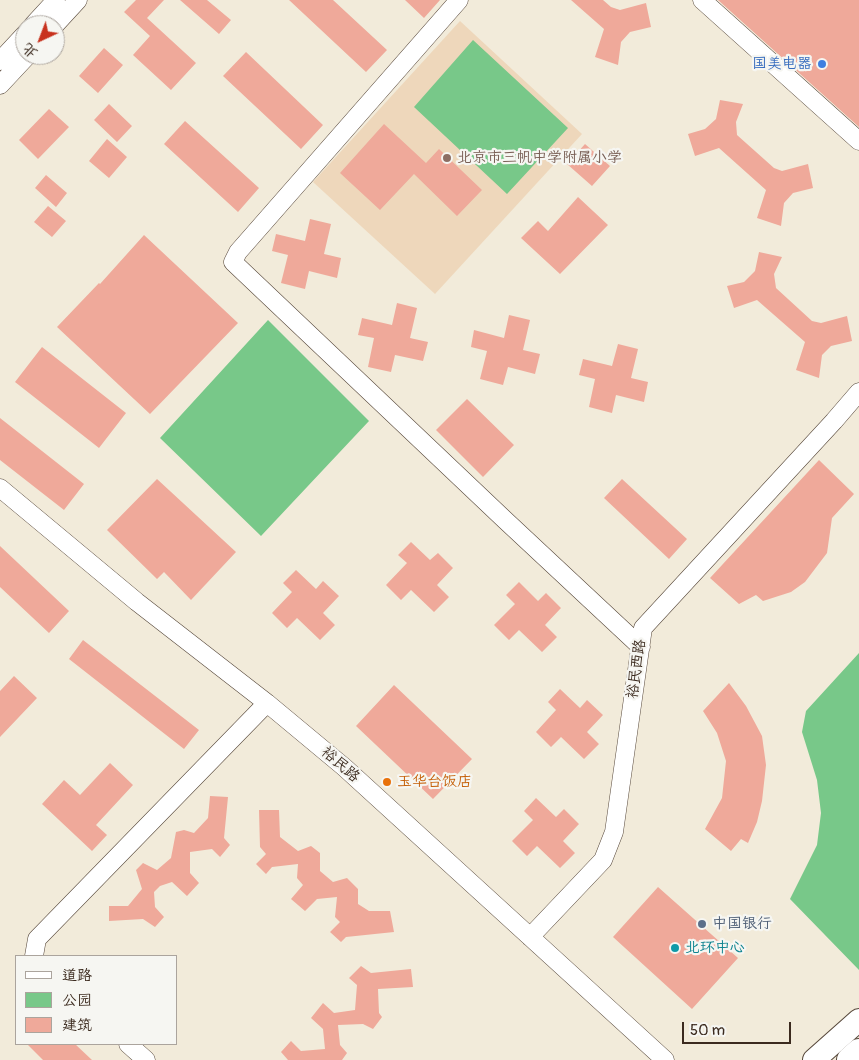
<!DOCTYPE html>
<meta charset="utf-8">
<style>
body{margin:0}
#map{position:relative;width:859px;height:1060px;overflow:hidden;background:#f2ebda;font-family:Pangolin,"LXGW WenKai TC",sans-serif}
canvas{display:block}
.legend{position:absolute;left:15px;top:955px;width:162px;height:90px;box-sizing:border-box;background:#f6f6f2;border:1px solid #aba49d;margin:0;padding:6px 9px;list-style:none;font-size:15px;color:#3b2a1e}
.legend li{display:flex;align-items:center;gap:10px;height:25px}
.legend b{width:25px;border:1px solid #aba49d}
.north{position:absolute;left:15px;top:15px;width:50px;height:50px;box-sizing:border-box;background:#f6f6f2;border:1px solid #aba49d;border-radius:50%;rotate:223deg;font-size:14px;font-weight:700;line-height:20px;text-align:center;color:#3b2a1e}
.north::after{content:'';display:block;margin:auto;width:18px;height:22px;background:#c8321e;clip-path:polygon(50% 0,100% 100%,50% 72%,0 100%)}
.scale{position:absolute;left:682px;top:1022px;width:109px;height:22px;box-sizing:border-box;border:2px solid #3b2a1e;border-top:0;padding-left:6px;font-size:15px;line-height:18px;white-space:nowrap;color:#3b2a1e;-webkit-text-stroke:4px #f6f6f2;paint-order:stroke}
</style>
<div id="map">
<canvas width="859" height="1060"></canvas>
<ul class="legend">
<li><b style="height:6px;background:#fff"></b>道路</li>
<li><b style="height:14px;background:#78c889"></b>公园</li>
<li><b style="height:14px;background:#efa99a"></b>建筑</li>
</ul>
<div class="north">北</div>
<div class="scale">50 m</div>
</div>
<script>
const c = document.querySelector('canvas').getContext('2d');
c.lineJoin = 'round';
function fillPath(path, color) { c.fillStyle = color; c.fill(path, 'evenodd'); }
function trace(path, color, width, dash) { c.strokeStyle = color; c.lineWidth = width; c.lineCap = dash ? 'butt' : 'round'; c.setLineDash(dash || []); c.stroke(path); }
function label(font, color, halo, rows, align = 'center') {
  c.font = font + ' Pangolin,"LXGW WenKai TC",sans-serif'; c.lineWidth = 4.5; c.setLineDash([]); c.textBaseline = 'middle'; c.strokeStyle = halo; c.fillStyle = color; for (const [text, x, y, turn = 0] of rows) {
    c.save(); c.translate(x, y); c.rotate((+turn || 0) * Math.PI / 180); c.textAlign = isNaN(turn) ? turn : align; if (halo) c.strokeText(text, 0, 0); c.fillText(text, 0, 0); c.restore();
  }
}
fillPath(new Path2D(`
 M460,21L582,134L435,294L313,182Z`), '#eed7bb');
fillPath(new Path2D(`
 M473,40L568,128L507,194L414,107Z
 M268,320L369,421L261,536L160,438Z
 M859,653V970L790,899L817,845L821,813L817,780L802,732L806,711Z`), '#78c889');
fillPath(new Path2D(`
 M136,0H164L147,18L196,63L171,90L133,55L150,36L124,12Z
 M180,0H207L231,20L219,34Z
 M289,0H333L387,50L366,72Z
 M405,0H440L424,18Z
 M571,0H603L611,7L620,10L646,3L651,27L630,32L621,42L618,65L595,57L604,29Z
 M718,0H859V127Z
 M104,48L123,65L98,93L79,76Z
 M246,52L323,125L301,149L223,76Z
 M720,100L743,104L736,122L737,135L774,168L782,171L808,164L813,188L793,193L784,203L781,226L757,218L766,190L719,148L695,156L688,134L705,129L716,119Z
 M109,104L132,126L117,142L94,120Z
 M49,109L69,127L38,159L19,140Z
 M185,121L259,188L238,212L164,144Z
 M384,124L426,163L439,149L482,190L457,216L414,174L380,210L340,173Z
 M107,139L127,157L109,178L89,161Z
 M585,144L610,166L592,186L567,164Z
 M46,175L67,193L56,207L35,188Z
 M578,197L608,225L560,274L521,238L538,221L548,231Z
 M48,206L66,221L52,237L34,222Z
 M310,219L331,224L324,254L341,258L337,278L309,271L305,289L281,283L288,255L272,251L276,234L305,241Z
 M144,235L238,323L150,414L57,327L99,283L100,284Z
 M759,252L782,257L774,274L776,288L812,321L821,323L847,316L852,341L831,346L822,355L819,378L796,370L805,342L757,300L734,308L727,286L744,282L755,271Z
 M397,303L417,308L410,338L428,342L423,361L395,355L391,372L368,367L374,338L358,335L362,318L392,325Z
 M509,315L530,320L523,350L540,354L535,374L508,367L503,385L480,379L487,351L471,347L474,330L504,338Z
 M618,344L638,349L631,378L648,382L644,402L616,395L612,413L589,407L595,379L579,375L583,359L612,366Z
 M42,347L126,413L99,448L15,382Z
 M467,399L514,445L483,477L436,430Z
 M0,418L84,484L64,510L0,460Z
 M819,460L854,494L832,518L827,553L805,582L791,592L763,601L756,595L739,604L710,578Z
 M157,479L236,552L191,600L164,572L157,579L107,530Z
 M622,479L687,539L669,559L604,498Z
 M411,542L430,560L438,553L453,568L437,585L449,597L434,612L411,590L401,600L386,585L407,563L398,555Z
 M0,546L69,611L49,633L0,587Z
 M296,570L316,589L323,581L339,596L323,613L335,625L320,640L297,618L287,628L272,613L292,592L283,583Z
 M519,582L538,601L546,593L561,608L545,625L557,637L542,652L519,630L509,640L494,625L515,604L506,595Z
 M83,640L199,730L184,749L69,659Z
 M14,676L37,698L0,737V691Z
 M729,683L746,706L762,736L766,765L762,801L757,822L748,843L741,839L731,851L705,829L722,798L726,761L717,733L703,711Z
 M394,685L472,759L433,799L356,726Z
 M560,689L580,708L587,700L603,715L587,732L599,744L584,759L561,737L551,747L536,732L556,710L548,702Z
 M110,763L133,785L96,825L107,835L92,851L42,804L64,780L80,795Z
 M210,796L228,797L224,838L230,845L220,857L212,849L190,852V873L199,883L187,896L172,882L160,886L154,892L155,907L164,917L155,927L143,919L109,921V906H128L142,889L136,870L143,863L157,870L171,858L176,832L184,830L194,833L208,818Z
 M536,798L556,817L564,809L579,824L563,841L575,853L560,868L537,846L527,856L512,841L533,820L524,811Z
 M259,810H279L280,837L298,851L311,846L320,853V871L333,882L347,878L358,889V904L369,911H390L394,932L346,937L341,942L330,932L340,922L335,917L337,897L317,899L305,911L291,899L303,885L297,878L298,864L272,867L266,874L256,864L266,854L260,847Z
 M658,887L738,958L692,1009L613,937Z
 M361,966L371,973L411,969L413,987L378,989L379,1013L382,1017L373,1029L363,1024L338,1025L340,1045L347,1053L342,1060H288L281,1052L291,1041L301,1051L325,1049L323,1029L311,1018L323,1003L334,1013L355,1010L357,985L349,978Z
 M27,1044H75L92,1060H43Z`), '#efa99a');
const minor = new Path2D(`
 M459,0L238,252L233,262L505,520L641,647
 M702,0L859,141
 M33,25L56,0
 M55,25L78,0
 M0,61L25,34
 M0,85L28,55
 M0,488L137,602L267,703L344,767L665,1060
 M530,937L603,860L614,832L643,628L834,421L859,392
 M34,956L37,939L267,703
 M128,1044L146,1060`);
const major = new Path2D(`
 M814,1060L859,1020`);
const highway = new Path2D(`
 M850,1060L859,1052`);
trace(minor, '#56473a', 19);
trace(major, '#56473a', 24);
trace(highway, '#56473a', 28);
trace(minor, '#fff', 18);
trace(major, '#fff', 22);
trace(highway, '#fff', 26);
for (const [x, y, r, color] of [
 [822,64,5,"#3f7fe0"],
 [447,158,5,"#8d6e63"],
 [387,782,5,"#e8710a"],
 [702,924,5,"#5c6f8a"],
 [675,948,5,"#0f9aa8"]
]) { const dot = new Path2D(); dot.arc(x, y, r, 0, 2 * Math.PI); c.fillStyle = color; c.fill(dot); trace(dot, '#f6f6f2', 2); }
label('15px', '#366cbe', '#f6f6f2', [
 ["国美电器",812,64]
], 'right');
label('15px', '#785e54', '#f6f6f2', [
 ["北京市三帆中学附属小学",457,158]
], 'left');
label('15px', '#3b2a1e', '#f6f6f2', [
 ["裕民西路",637,669,-82],
 ["裕民路",340,765,41]
]);
label('15px', '#c56008', '#f6f6f2', [
 ["玉华台饭店",397,782]
], 'left');
label('15px', '#4e5e75', '#f6f6f2', [
 ["中国银行",712,924]
], 'left');
label('15px', '#0d838f', '#f6f6f2', [
 ["北环中心",685,948]
], 'left');
</script>
